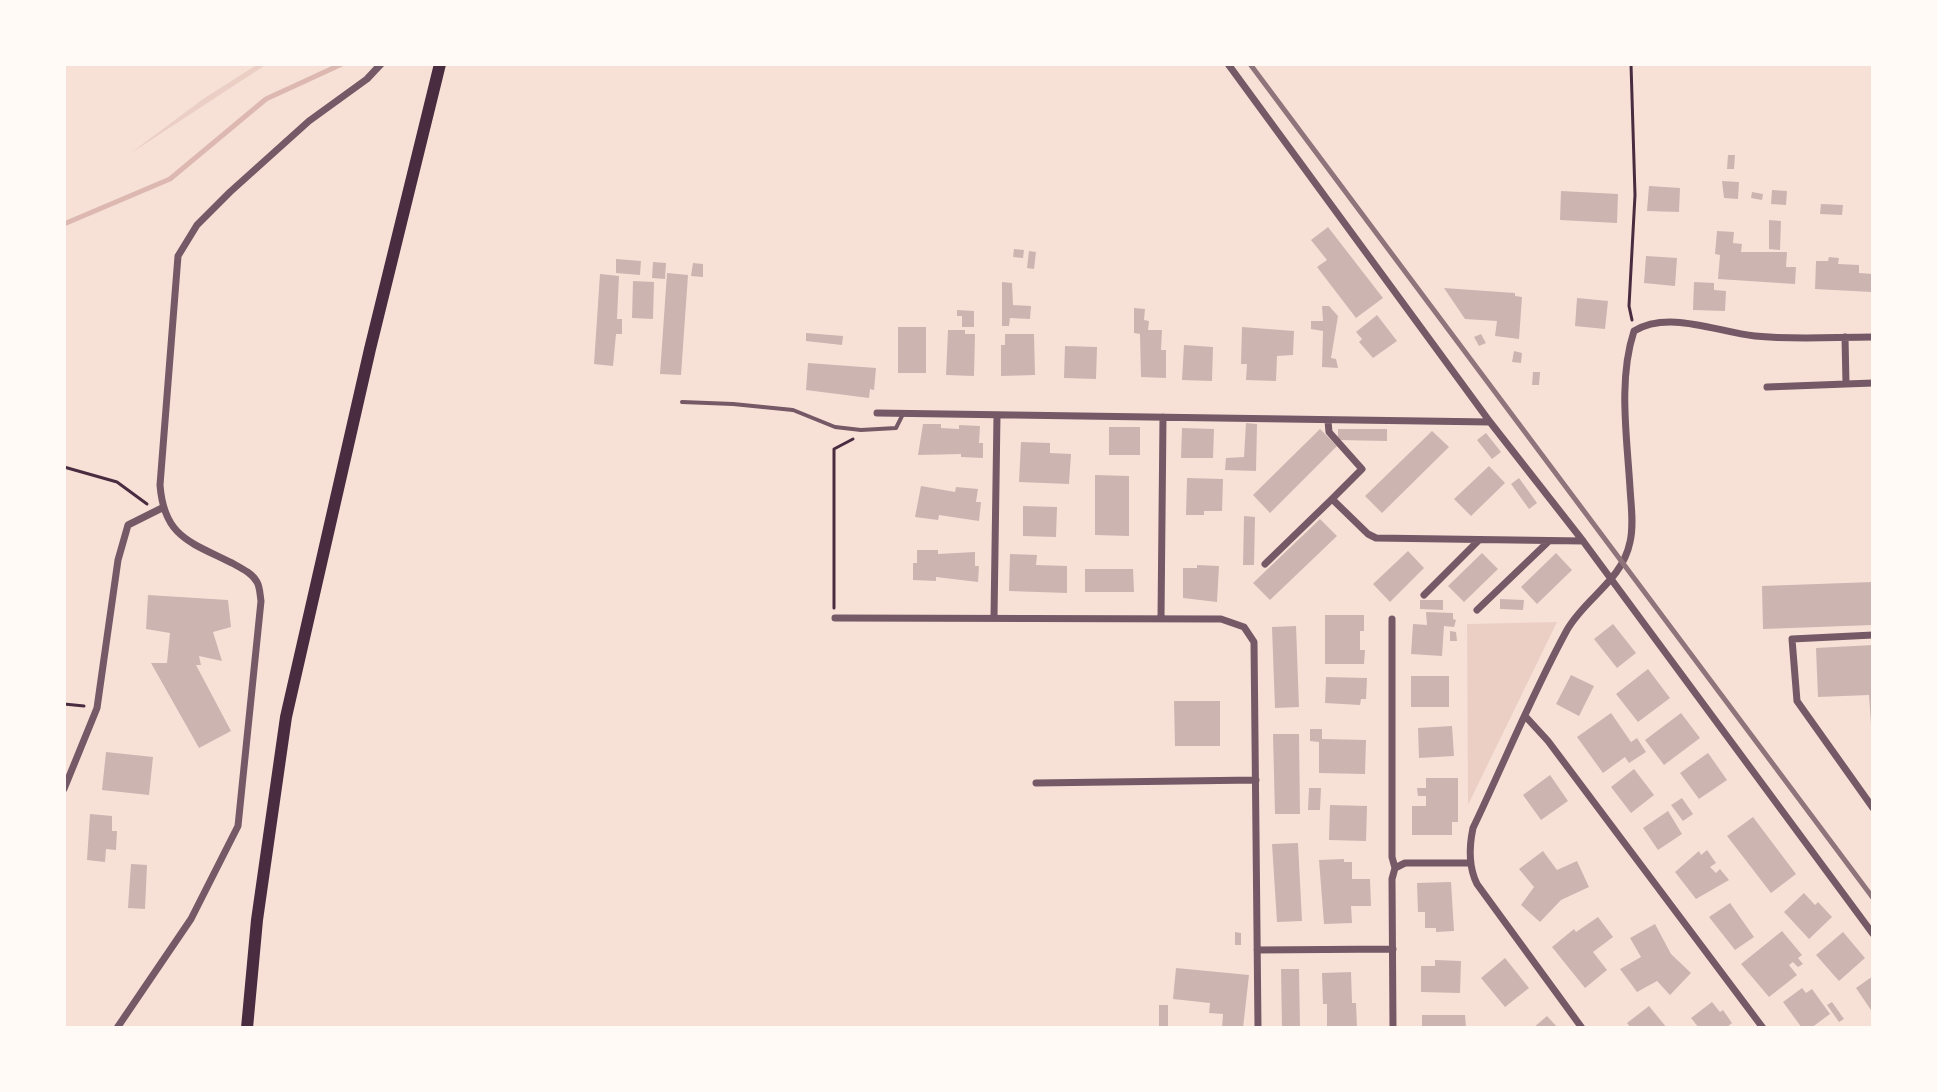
<!DOCTYPE html>
<style>
body{margin:0}
#map{position:relative;width:1937px;height:1092px;overflow:hidden;background:#f7e1d7;font-family:Karla,sans-serif}
canvas{display:block}
.frame{position:absolute;inset:0;border:66px solid #fffaf5;pointer-events:none}
</style>
<div id="map">
<canvas width="1937" height="1092"></canvas>
<div class="frame"></div>
</div>
<script>
const c = document.querySelector('canvas').getContext('2d');
c.lineJoin = 'round';
function fillPath(path, color) { c.fillStyle = color; c.fill(path, 'evenodd'); }
function trace(path, color, width, dash) { c.strokeStyle = color; c.lineWidth = width; c.lineCap = dash ? 'butt' : 'round'; c.setLineDash(dash || []); c.stroke(path); }
fillPath(new Path2D(`
 M258,64H267L128,155L203,99Z
 M1557,622L1468,805L1467,624Z`), '#ebcfc5');
trace(new Path2D(`
 M64,224L170,179L266,99L342,64`), '#dcb8b0', 5);
fillPath(new Path2D(`
 M1728,155H1735L1734,169H1727Z
 M1722,181L1739,182L1738,199L1724,198Z
 M1649,186L1680,188L1679,212L1647,211Z
 M1772,190L1787,191L1786,205L1771,204Z
 M1561,191L1618,194L1617,223L1560,220Z
 M1752,192L1763,194L1762,200L1751,198Z
 M1821,204L1843,205L1842,215L1820,214Z
 M1769,220L1781,221L1780,250L1769,249Z
 M1328,227L1383,298L1356,318L1317,267L1327,260L1311,240Z
 M1717,231L1734,232L1733,243L1742,244L1741,252H1787L1786,267H1796L1795,284L1718,279L1720,255L1715,254Z
 M1014,249L1024,250L1023,258L1013,257Z
 M1029,251L1036,252L1034,269L1027,268Z
 M1646,256L1677,258L1675,286L1644,283Z
 M1829,257L1839,258L1838,264L1859,265V273L1873,274L1872,292L1815,289L1816,261H1828Z
 M616,259L641,261L640,275L616,273Z
 M653,262L666,263L665,279L652,278Z
 M693,263L703,264V277L691,276Z
 M667,273L688,275L681,375L660,374Z
 M600,274L619,276L617,319H622V334H616L613,366L594,364Z
 M633,281L654,282L653,319L632,318Z
 M1002,282L1012,283L1013,305L1031,306L1030,319L1010,318L1009,326H1002Z
 M1694,282L1714,283V290L1726,291L1725,311L1693,310Z
 M1444,288L1515,293V296L1522,297L1519,339L1495,336L1497,321L1465,319Z
 M1577,298L1608,301L1605,329L1575,326Z
 M1322,306H1329L1338,316L1331,358L1336,359L1338,368L1322,367L1323,331L1311,329V321H1323Z
 M1134,308L1145,309L1144,320L1149,321L1148,330H1162L1161,350H1166V378L1141,377L1140,334L1134,333Z
 M957,310L974,311V327H962V316H957Z
 M1377,315L1397,341L1373,358L1359,342L1362,339L1356,332Z
 M898,327H926V373H898Z
 M1242,327L1294,331L1293,355L1277,356L1276,381L1246,380L1247,364H1241Z
 M948,330H965V334H975L974,376L946,375Z
 M806,333L843,336L842,345L806,341Z
 M1005,334H1034L1035,375L1001,376V345H1005Z
 M1481,334L1486,343L1479,346L1474,337Z
 M1184,345L1213,347L1212,381L1182,380Z
 M1065,346L1097,347L1096,379L1064,378Z
 M1514,351L1522,353L1521,363L1512,362Z
 M808,363L876,368L874,390L870,389L869,398L806,390Z
 M1533,372H1540L1539,385H1532Z
 M1246,423L1257,424L1256,471L1225,470L1226,458L1244,457Z
 M923,424H941V428L959,429V425L980,426L979,443H983V458L961,457V454L918,455Z
 M1109,427H1140V455H1109Z
 M1182,428L1214,429L1213,458H1181Z
 M1320,429L1337,446L1270,513L1253,495Z
 M1338,429H1387V441L1338,440Z
 M1432,431L1449,447L1382,513L1365,496Z
 M1486,433L1501,452L1492,459L1477,440Z
 M1021,442L1050,443V453L1071,454L1069,484L1019,482Z
 M1489,466L1505,483L1471,516L1454,499Z
 M1095,475L1129,476V536L1095,535Z
 M1187,478L1223,479L1222,511H1204V515H1186Z
 M1519,478L1537,503L1529,509L1511,484Z
 M921,486L955,492L956,487L978,489L976,502H981L979,521L939,515L938,520L915,517Z
 M1023,506L1057,507L1056,537L1023,536Z
 M1244,516L1255,517L1254,565H1243Z
 M1320,519L1337,536L1270,600L1253,583Z
 M917,550H938V554L975,552V566H979L978,582L936,577V581L913,580V563H917Z
 M1408,551L1424,568L1390,602L1373,584Z
 M1482,553L1498,569L1464,602L1448,586Z
 M1556,553L1572,570L1537,604L1521,587Z
 M1010,554L1037,555L1036,565L1067,566V593L1009,591Z
 M1197,565L1219,566L1217,602L1183,598V568H1197Z
 M1085,569H1133L1134,592H1085Z
 M1873,582V625L1763,629L1762,586Z
 M148,595L228,600L231,627L213,632L222,661L199,656L201,665H196L231,731L199,748L151,663H167L170,633L146,629Z
 M1500,599L1524,600L1523,610L1500,609Z
 M1420,600H1443V610L1420,609Z
 M1426,612L1453,613V619L1456,620L1454,627L1444,626L1442,656L1411,654L1413,624L1427,625Z
 M1325,615H1364V631H1360V650H1365L1364,664H1325Z
 M1613,624L1636,653L1617,668L1594,639Z
 M1296,626L1299,707L1275,708L1272,627Z
 M1450,631L1456,632L1457,641H1450Z
 M1873,645V725H1871L1869,695L1818,697L1816,648Z
 M1648,669L1670,698L1638,722L1616,694Z
 M1571,675L1594,686L1579,716L1556,704Z
 M1411,676H1449V707H1411Z
 M1326,677L1367,678L1366,699H1361L1360,705L1325,703Z
 M1174,701H1220V746H1175Z
 M1611,713L1631,742L1637,738L1646,752L1629,763L1625,757L1603,773L1577,737Z
 M1681,713L1700,738L1664,765L1645,740Z
 M1452,726L1454,756L1419,758L1418,728Z
 M1310,729H1322V739L1366,740L1365,774L1319,773V742L1310,741Z
 M1273,734H1299L1300,814H1275Z
 M106,752L153,757L149,795L102,790Z
 M1708,753L1727,780L1699,799L1680,773Z
 M1634,769L1654,795L1631,813L1611,787Z
 M1550,775L1568,801L1541,820L1523,795Z
 M1426,778H1458V822H1452V835H1412V806H1426V796H1418L1417,788H1426Z
 M1309,788H1321L1320,810H1308Z
 M1682,798L1693,814L1683,821L1671,805Z
 M1330,805L1367,806L1366,841L1329,840Z
 M1668,811L1682,834L1658,850L1643,828Z
 M90,814L112,816V831H117L116,850L106,849L105,862L87,860Z
 M1753,817L1796,874L1771,893L1727,836Z
 M1298,843L1302,921L1277,922L1272,844Z
 M1707,850L1716,863L1710,867L1716,873L1720,869L1729,880L1696,899L1675,872L1699,851L1701,855Z
 M1543,851L1557,870L1577,861L1589,887L1561,900L1540,922L1521,905L1534,887L1519,869Z
 M1344,859V862H1352V879H1370L1371,906H1351L1352,923L1324,924L1319,860Z
 M131,864L147,865L145,909L128,908Z
 M1451,882L1454,931L1436,932V928H1425V912H1418L1417,883Z
 M1804,893L1815,905L1818,902L1832,917L1809,939L1784,912Z
 M1730,903L1754,937L1735,950L1709,917Z
 M1598,917L1613,937L1593,952L1607,970L1585,988L1552,947L1574,929L1576,932Z
 M1655,924L1671,954L1691,973L1670,995L1657,981L1637,992L1620,969L1641,957L1630,938Z
 M1782,931L1802,955L1798,958L1803,964L1798,967L1793,962L1789,965L1797,975L1769,997L1741,964Z
 M1235,932L1241,933V945H1235Z
 M1843,932L1865,958L1839,981L1816,955Z
 M1505,958L1529,988L1505,1007L1481,978Z
 M1435,960L1461,961L1460,993L1421,992V966H1435Z
 M1176,968L1249,975L1243,1028H1222L1223,1014L1209,1013L1210,1003L1173,999Z
 M1281,969H1299L1300,1028H1282Z
 M1351,972L1352,1003H1356L1357,1028H1327V1004H1323L1322,973Z
 M1873,976V1013L1856,988Z
 M1802,988L1806,993L1812,989L1830,1014L1811,1028H1802L1783,1002Z
 M1712,1002L1720,1012L1723,1010L1732,1023L1726,1028H1699L1691,1018Z
 M1832,1002L1844,1019L1839,1022L1827,1005Z
 M1159,1005H1168V1028H1159Z
 M1649,1006L1667,1028H1631L1627,1023Z
 M1422,1015H1465L1466,1028H1422Z
 M1547,1016L1558,1028H1533Z`), '#ccb4b1');
trace(new Path2D(`
 M1631,64L1635,195L1629,306L1632,320
 M64,467L117,482L147,504
 M834,608V449L853,439
 M64,704L84,706`), '#4a2c40', 3);
trace(new Path2D(`
 M682,402L733,404L793,410L835,427L861,430L896,428L903,414`), '#755966', 4);
trace(new Path2D(`
 M1228,64L1490,422L1583,541L1873,934
 M1845,337L1846,384L1873,383
 M1767,387L1846,384
 M877,413L1490,422
 M1328,421L1329,432L1362,469L1332,499L1368,534L1376,538L1583,541
 M1265,564L1332,499
 M1424,595L1479,540
 M1477,610L1549,541
 M994,617L997,415
 M835,618L1221,619L1244,627L1254,642L1258,1028
 M1161,618L1163,417
 M1392,619V857L1395,868L1392,879L1393,1028
 M1873,635L1792,639L1797,701L1873,808
 M1526,717L1548,741L1763,1028
 M1036,783L1256,780
 M64,789L97,708L118,560L128,525L162,508
 M1395,868L1405,863H1470
 M1257,950L1393,949
 M117,1028L191,919L238,826L261,601C260,595 260,587 257,582C252,573 241,568 232,563C190,542 164,537 160,485L178,256L197,225L230,192L309,121L367,79L381,64
 M1582,1028L1477,884C1468,866 1469,847 1473,828C1504,763 1532,694 1567,630C1585,598 1622,581 1630,542C1634,525 1631,505 1630,488C1627,437 1618,380 1634,331C1669,310 1717,332 1755,336C1794,340 1834,337 1873,337`), '#755966', 7);
trace(new Path2D(`
 M247,1028L257,920L286,717L370,349L440,64`), '#4a2c40', 12);
trace(new Path2D(`
 M1250,64L1873,898`), '#8f747c', 5);
</script>
